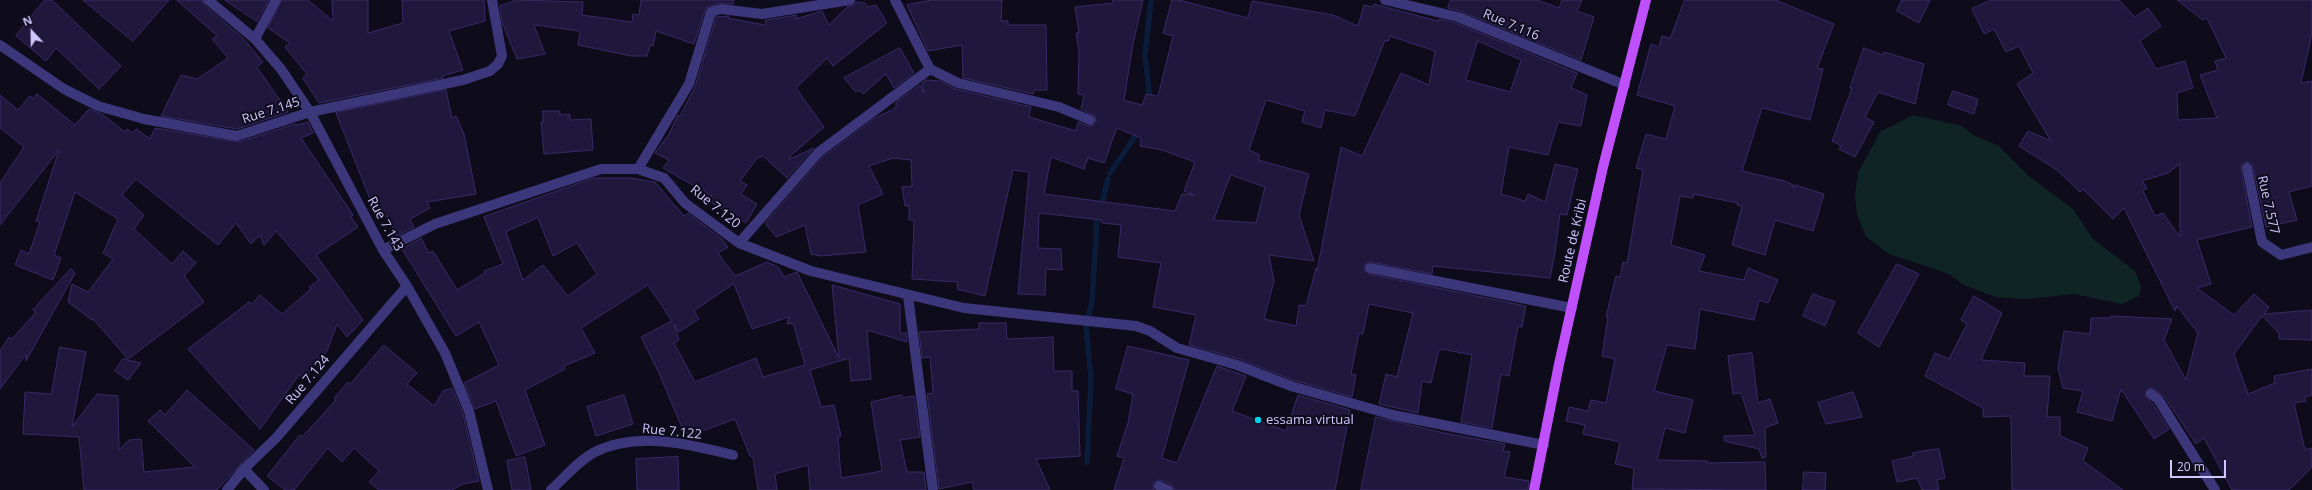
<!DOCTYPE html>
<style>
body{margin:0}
#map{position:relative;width:2312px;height:490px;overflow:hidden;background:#0e0b1b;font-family:"Open Sans",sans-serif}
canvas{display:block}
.north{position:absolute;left:12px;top:12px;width:40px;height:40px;-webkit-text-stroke:3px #0e0b1b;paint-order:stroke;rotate:338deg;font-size:11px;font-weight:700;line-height:16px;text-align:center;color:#cec7fe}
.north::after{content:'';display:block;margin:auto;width:14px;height:18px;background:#cec7fe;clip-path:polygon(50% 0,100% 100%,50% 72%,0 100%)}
.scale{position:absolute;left:2170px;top:460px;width:56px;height:18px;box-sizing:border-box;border:2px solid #cec7fe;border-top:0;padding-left:5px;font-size:12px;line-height:14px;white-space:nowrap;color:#cec7fe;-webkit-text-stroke:3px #0e0b1b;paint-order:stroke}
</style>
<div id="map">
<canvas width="2312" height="490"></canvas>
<div class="north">N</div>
<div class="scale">20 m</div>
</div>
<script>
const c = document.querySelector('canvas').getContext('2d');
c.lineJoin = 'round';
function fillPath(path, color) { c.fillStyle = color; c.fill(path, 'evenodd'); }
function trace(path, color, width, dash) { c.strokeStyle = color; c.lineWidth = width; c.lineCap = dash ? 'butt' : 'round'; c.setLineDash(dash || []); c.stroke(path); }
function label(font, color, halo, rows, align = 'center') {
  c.font = font + ' "Open Sans",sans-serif'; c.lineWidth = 4; c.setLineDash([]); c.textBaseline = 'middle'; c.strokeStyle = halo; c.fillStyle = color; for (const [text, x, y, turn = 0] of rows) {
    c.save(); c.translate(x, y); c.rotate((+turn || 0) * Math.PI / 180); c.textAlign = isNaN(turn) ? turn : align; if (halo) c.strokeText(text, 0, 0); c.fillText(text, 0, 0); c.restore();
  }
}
fillPath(new Path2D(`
 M1913,115L1962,126L1975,136L1999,146L2029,176L2073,209L2093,239L2135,271L2141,287L2139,296L2122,304L2074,294L2026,299L1996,297L1964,285L1949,274L1889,254L1866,237L1857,215L1855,195L1858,173L1880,132Z`), '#0f2525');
trace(new Path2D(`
 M1150,100L1145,55L1151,0
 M1110,173L1139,131
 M1087,462L1091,379L1086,326L1092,302L1097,221L1108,179`), '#0b1c3b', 5.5);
const building = new Path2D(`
 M45,0H52L121,66L99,89L56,48L46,61L16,36Z
 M83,0H169L133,41Z
 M177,0H202L204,5L243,38L263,62L257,67L288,112L237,129L161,116L181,75L197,79L228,58L212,39L217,36Z
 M225,0H269L257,21Z
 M282,0H308L333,21L332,0H368V33L403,23L402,0H484L485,21L449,31L463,70L442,76L443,78L319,103L303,78L307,74L285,47L290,43L268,28Z
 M517,0L583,2L582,15L632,22L633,14L639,15L641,0H734L733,4L719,3L706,8L694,44L656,31L653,46L650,45L647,56H631L578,45L580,31L534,25L545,54L517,59L502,22L500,6Z
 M932,0H1002L1001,21H1008V25H1046L1047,90H1034L1033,94L963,78L962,45L928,51L907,5Z
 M1113,0H1143L1133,44L1124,100L1142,105L1146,94L1158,96L1173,36L1163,33L1172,0H1179L1248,18L1252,1L1333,15L1358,26L1364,5L1373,7L1374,4L1438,21L1439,19L1456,23L1577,73L1571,88L1587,95L1581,126L1558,122L1548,155L1509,147L1501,194L1525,201L1528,194L1545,202L1555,164L1578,169L1567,215L1560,214L1555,252L1550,278L1433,266L1432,274L1371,262H1368L1364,266V270L1369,274L1526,306L1522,327L1518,326L1509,376L1501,374L1492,428L1461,422L1472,355L1442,349L1439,350L1431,383L1422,381L1418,413L1379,404L1386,374L1397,377L1413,313L1369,304L1363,334L1359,333L1351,374L1356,375L1352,397L1293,380L1239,359L1189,345L1196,315L1153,307L1161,263L1118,257L1121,225L1102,223V220L1039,213L1038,248L1061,249L1062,270L1046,269L1045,295L1018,294L1029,172L1013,170L985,296L957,289L958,282L912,279L914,220H909V206H905L902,187L912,186L911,160L893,158L869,166L883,194L858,205L866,252L821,256L811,254L805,225L776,237L765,223L823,157L875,118L896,108V102L920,85L924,93L922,83L926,80L940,81L956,89L1031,107L1029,117L1076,131L1078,122L1088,126L1094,125L1096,122L1095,116L1081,109L1084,95L1078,94L1079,52L1076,33H1079L1075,7L1113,3ZM1390,36L1435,51L1429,85L1401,73L1362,156L1341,147L1317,271L1316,268L1306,306L1299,305L1296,326L1264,319L1274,281L1269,255L1314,261L1299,215L1309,174L1258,160L1260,155L1249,150L1266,100L1305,111L1302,122L1321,128L1325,110L1355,116L1385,40L1388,41ZM1478,41L1521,60L1510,92L1466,80ZM1117,128L1141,138L1140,146L1162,150L1195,162L1184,191L1194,195L1182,194L1175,211L1044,194L1051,157L1084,169L1088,158L1104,163ZM1231,175L1265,187L1256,223L1214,220Z
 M1451,0H1537L1559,8L1562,0H1582L1577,11L1594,17L1581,60L1460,11L1448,8Z
 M1685,0H1775L1834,24L1817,68L1823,69L1810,120L1762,108L1742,171L1785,181L1793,185V188L1795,185L1824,194L1813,231L1775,220L1765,255L1732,245L1742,206L1737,205L1738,203L1693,194V198L1680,196L1671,245L1705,255L1699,271L1744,280L1748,268L1778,280L1768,303L1759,300L1754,320L1700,309L1695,349L1667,345L1654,391L1693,400L1685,433L1665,428L1657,460L1707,461V463L1765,462L1766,490L1632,489L1634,468L1615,464L1620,442L1583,434L1585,425L1566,421L1569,407L1588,411L1591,400L1606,403L1615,359L1602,356L1608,317H1606L1616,276L1620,277L1623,262L1627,263L1643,170L1636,168L1646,134L1666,139L1675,106L1637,95L1651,44L1659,47L1662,36L1670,38Z
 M1902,0H1930L1919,23L1897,11Z
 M1991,0H2119L2135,17L2148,8L2161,26L2140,41L2156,69L2185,61L2193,88L2177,93L2178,120L2217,118L2200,75L2218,70L2215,61L2226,58L2207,18L2203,20L2177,0H2312V33L2301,83L2312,81V186L2289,192L2297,220L2266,227L2253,167L2252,163L2246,162L2242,163L2241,169L2252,227L2197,240L2211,284L2197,288L2234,315L2254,294L2269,307L2264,314L2312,310V340L2279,339V333L2262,316L2234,354L2248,394L2275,383L2274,376L2312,369V395L2305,397L2306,401L2294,403L2305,450L2312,448V467L2289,490H2232L2204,438L2196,444L2164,396L2154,389L2148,388L2145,396L2153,404L2169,429L2154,439L2121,389L2112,421L2077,412L2083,391L2063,388L2058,368L2064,331L2090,334L2091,318H2111V316L2172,319L2164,340L2186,380L2198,333L2177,306L2175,311L2124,208L2113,219L2083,189L2080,192L2057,170L2019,146L2028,131L2051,141L2017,84L2033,73L2019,46L2006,52L1994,29L1984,34L1972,9ZM2180,164V237L2163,213L2155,216L2143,191L2147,188L2142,181L2168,173Z
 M856,2L864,3L868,7L876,5L887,23L833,66L827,58L796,88L824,127L789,157L790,159L814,148L787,178L762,155L760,158L758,157L740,181L747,185L741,194L757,204L746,223L707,200L712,196L663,168L669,160L655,153L669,134L678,115L680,116L695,87L716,17L729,16L728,18L765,25L766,20L797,15L796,19L822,11L829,25L847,7L854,5Z
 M900,48L914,73L894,88L886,74L863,94L859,90L856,92L844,78Z
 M1864,48L1883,55L1884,52L1924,64L1915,104L1878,92L1865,117L1874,122L1855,157L1839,149L1841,146L1832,141L1852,88H1850Z
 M446,90L452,118L456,116L464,134L476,194L427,202L430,208L410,219L414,227L397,236L377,201L372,204L336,113Z
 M1953,91L1978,99L1974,114L1948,105Z
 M37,94L75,125L89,109L102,114L125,132L127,129L133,133L136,129L150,139L155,128L239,142L295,124L297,125L308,122L313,133L301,138L353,215L351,217L358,227L316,255L363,320L347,337L337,324L327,351L304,379L299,375L260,429L188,349L249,302L252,304L260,295L282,314L311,289L309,287L319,280L276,231L264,245L260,235L251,244L236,223L218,245L136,179L122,195L144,215L134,229L172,264L183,251L196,263L184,276L204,302L128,359L93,319L92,320L68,302L72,284L88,292L113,259L103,253L118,219L75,192L54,255L61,258L53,280L15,265L21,250L29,254L40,222L36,221L59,150L0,225V183L24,147L0,128V95L18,110L30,96L33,99Z
 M543,111H560V115L570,114V120L591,119L593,150L544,154L541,122H543Z
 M594,178H630L655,182L684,216L688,213L722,239L728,247L718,253L735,276L767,262L778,267L784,277L797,272L839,358L832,285L900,304V333H906L907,342L867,330L871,379L851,381L849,358L810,370L821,407L834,405L841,436H838L841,478L882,471L871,402L901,395L902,398L914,396L920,437L900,440L907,472H924L926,490H810L808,465L775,474L777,490H758L753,457L750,456L735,419L686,437L658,371L641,337L672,321L648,285L581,328L595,353L564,366L565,369L525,390L545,445L516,456L496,401L475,409L464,383L499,365L479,322L456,336L402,249L421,238L429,253L433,251L457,290L485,273L484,271L503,264L484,217ZM538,218L553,256L577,243L597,274L568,296L543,265L523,280L506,232ZM734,284L752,329L789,317L787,324L793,323L805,365L763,377L756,358L695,382L674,343L679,340L674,324L679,332L699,319L694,311Z
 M1897,264L1919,274L1879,347L1858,333Z
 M71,269L75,273L26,361V354L0,389V351L9,337L12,339L36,312L33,310Z
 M1813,294L1835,302L1825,326L1803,316Z
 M1974,296L2002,313L1981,360L2025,363L2024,376H2050L2047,417H2060V436L2088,448L2083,461L2123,490H2012L2011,416L1983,417V408L1925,376L1935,353L1949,359L1967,324L1961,320Z
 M979,323H1006L1007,339L1053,337L1054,371H1072V391H1078L1080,456L1036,459L1050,490H974L972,482L939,489L927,394L933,393L930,357L922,358L919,332L979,329Z
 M384,345L417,373L407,384L434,406L443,391L452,388L463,413L479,481L463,484L452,490H379L369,482L379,471L354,448L342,462L328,448L294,490H285L267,476L300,435L302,437L336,400L334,398L348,382L350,384Z
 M1128,346L1189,360L1162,458L1177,463L1217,366L1246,376L1232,411L1286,431L1298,395L1350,410L1335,490H1174L1171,484L1159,480L1153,483L1154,490H1114L1124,458L1117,456L1128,423L1133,394L1116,389Z
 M60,347L86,352L72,427L97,394L118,396L119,450L129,440L141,439L144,472L195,467L148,421L160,410L165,415L187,390L254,450L217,490H84L79,437L23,434L25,392L51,394Z
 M1752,353L1758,403L1770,399L1778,423L1765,428L1766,457L1762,458L1759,449L1724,441V436L1755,435L1741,393L1733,394L1728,356Z
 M123,359L141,363L128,380L115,371Z
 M1853,392L1862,417L1826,424L1818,403Z
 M624,395L633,424L596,436L587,407Z
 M1376,417L1444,433L1505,444L1503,451L1510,452L1504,477L1529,481L1528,490H1361Z
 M1939,449L1945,478L1937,480L1939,490H1922L1917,478L1897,482L1892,461L1913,456V453Z
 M525,457L531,490H512L507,461Z
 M678,457L679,490H637L636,459Z
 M1804,472L1826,473L1825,490H1803Z`);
fillPath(building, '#20183c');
trace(building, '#382a68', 1);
trace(new Path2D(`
 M208,0L255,39L281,69L310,112L383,250L407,286L445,353L469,411L488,490
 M1385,0L1458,17L1625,85
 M255,39L276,0
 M0,45L64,89L98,106L144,119L237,136L310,112L463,80L490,71L498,64L502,56L492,0
 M930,69L958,83L1059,107L1090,120
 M2247,168L2262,242L2281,255L2312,247
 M638,169L689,84L711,12L721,9L762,14L850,0
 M739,243L811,271L964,308L1136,326L1150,331L1177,348L1237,365L1291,386L1393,415L1544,445
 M383,250L435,224L601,169H638L664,178L685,203L739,243L819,152L930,69L895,0
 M1370,268L1572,308
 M908,296L933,490
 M2151,394L2158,399L2215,490
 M244,469L264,490
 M1159,486L1168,490
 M227,490L244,469L276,438L407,286
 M551,490C565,477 578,461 595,452C637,431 689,444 733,455`), '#3b377a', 10);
trace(new Path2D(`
 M1534,490L1559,364L1603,167L1646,0`), '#c050fc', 10);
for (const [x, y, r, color] of [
 [1258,420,4,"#04d0ed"]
]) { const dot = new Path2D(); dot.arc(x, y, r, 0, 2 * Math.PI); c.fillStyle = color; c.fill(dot); trace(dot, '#0e0b1b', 1.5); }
label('13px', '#cec7fe', '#0e0b1b', [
 ["Rue 7.116",1511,25,23],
 ["Rue 7.145",271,111,-18],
 ["Rue 7.577",2268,205,77],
 ["Rue 7.120",715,207,39],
 ["Rue 7.143",385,224,61],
 ["Route de Kribi",1573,241,-77],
 ["Rue 7.124",308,380,-50],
 ["Rue 7.122",672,432,6]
]);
label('13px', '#cec7fe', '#0e0b1b', [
 ["essama virtual",1266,420]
], 'left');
</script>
